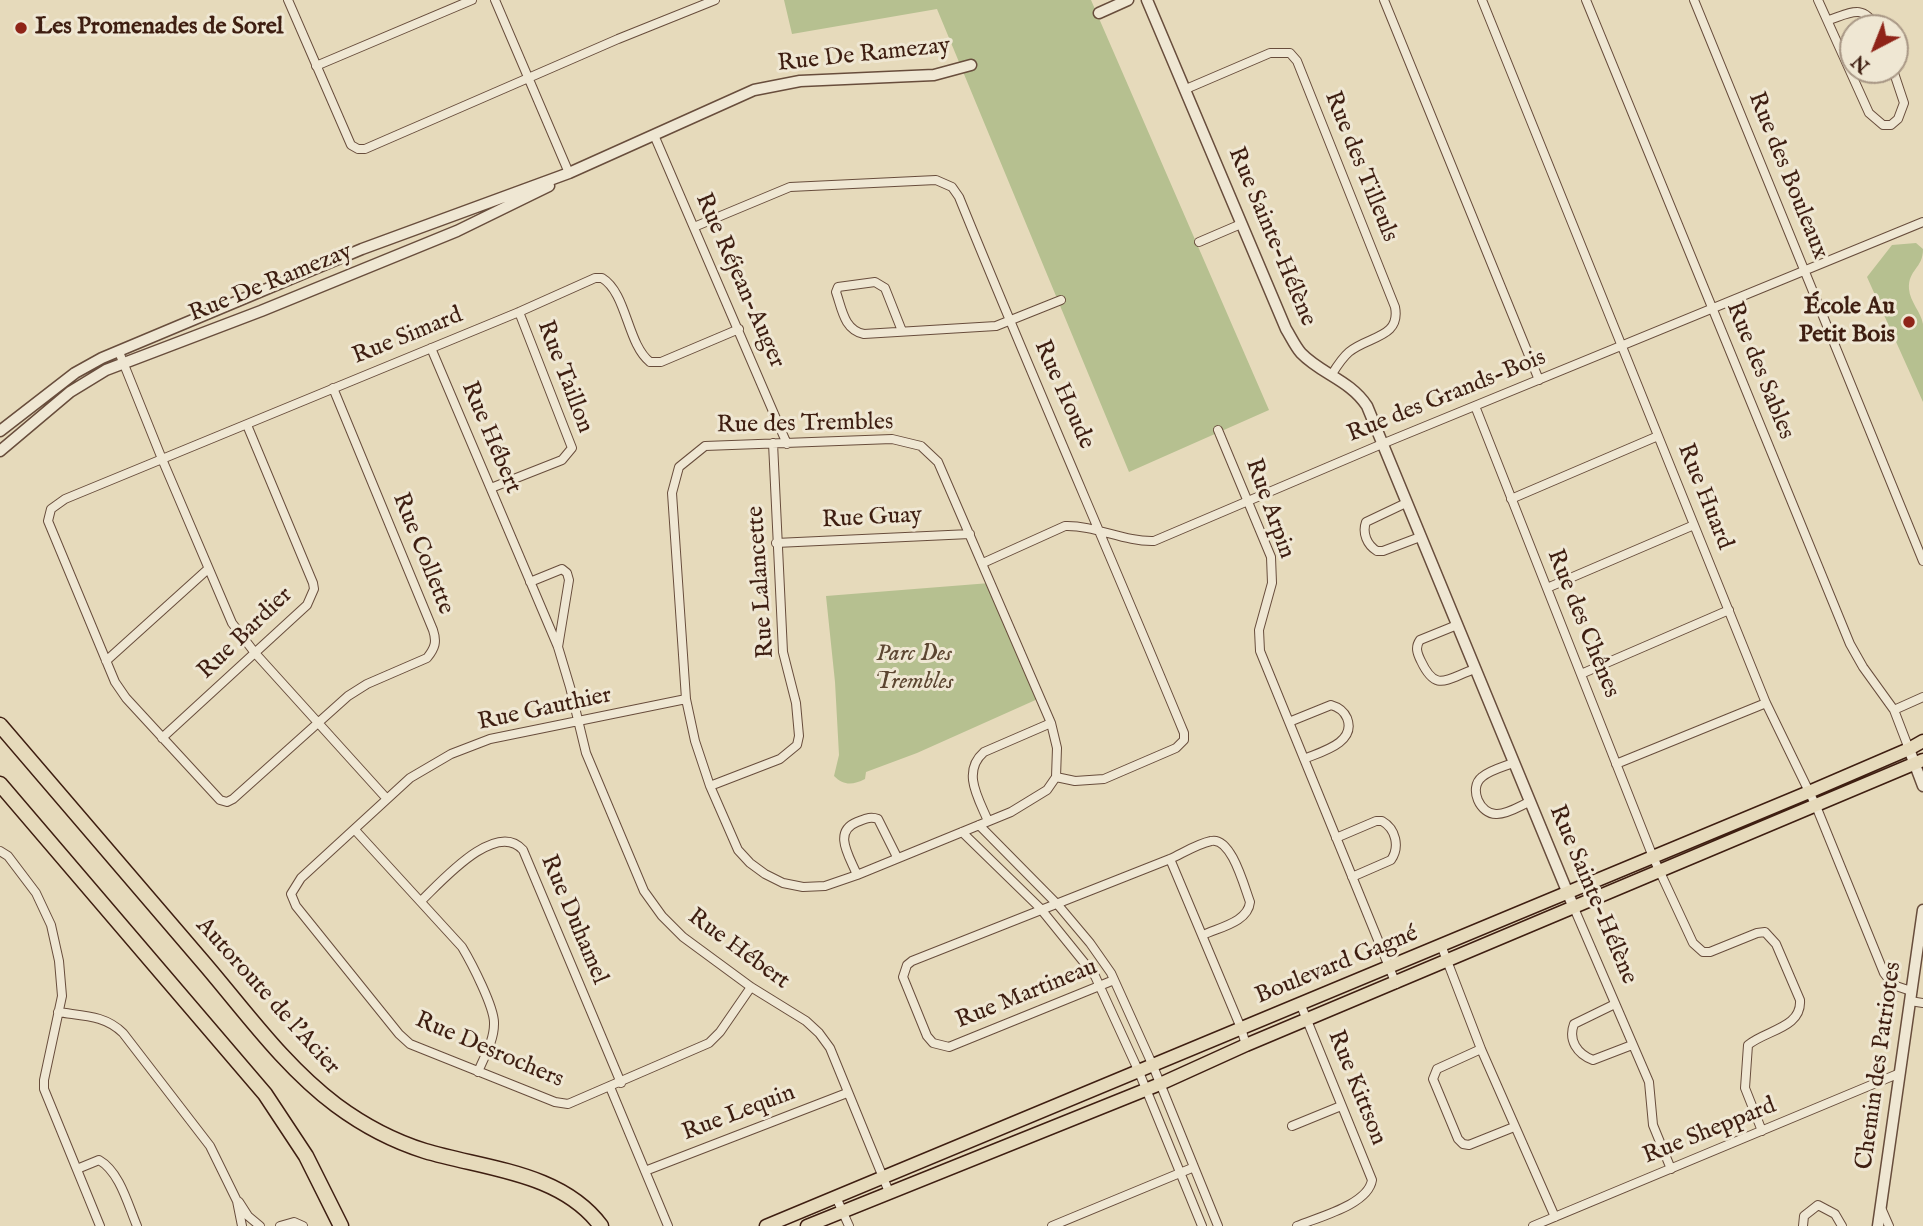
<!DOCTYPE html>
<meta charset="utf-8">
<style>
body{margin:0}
#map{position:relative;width:1923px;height:1226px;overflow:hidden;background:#e6dabb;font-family:"IM FELL English",serif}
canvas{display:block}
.north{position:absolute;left:1839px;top:14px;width:70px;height:70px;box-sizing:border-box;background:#efe7d3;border:2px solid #a89785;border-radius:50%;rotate:222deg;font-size:19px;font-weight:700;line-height:28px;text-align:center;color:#3e1e11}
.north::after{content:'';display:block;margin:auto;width:24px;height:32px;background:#8f2418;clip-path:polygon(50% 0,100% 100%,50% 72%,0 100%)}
</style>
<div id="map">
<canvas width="1923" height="1226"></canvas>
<div class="north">N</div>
</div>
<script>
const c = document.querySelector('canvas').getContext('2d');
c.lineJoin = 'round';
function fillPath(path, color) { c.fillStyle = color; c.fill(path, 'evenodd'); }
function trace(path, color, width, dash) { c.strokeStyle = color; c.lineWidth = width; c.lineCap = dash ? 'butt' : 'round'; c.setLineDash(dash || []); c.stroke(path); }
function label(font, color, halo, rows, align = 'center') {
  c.font = font + ' "IM FELL English",serif'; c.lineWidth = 6; c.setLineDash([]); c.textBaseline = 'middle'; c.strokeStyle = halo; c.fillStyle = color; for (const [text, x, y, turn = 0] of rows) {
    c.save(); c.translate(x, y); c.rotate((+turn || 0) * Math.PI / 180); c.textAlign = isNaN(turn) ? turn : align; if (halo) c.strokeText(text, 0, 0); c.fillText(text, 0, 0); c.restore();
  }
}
fillPath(new Path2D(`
 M784,0H1091L1269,410L1129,472L937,9L792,34Z
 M1916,243L1923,249C1923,269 1908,269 1909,289C1910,302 1921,312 1923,324C1923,347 1923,378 1923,402L1867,277L1892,245Z
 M990,583L1040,698L917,753L866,772L865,779C853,785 844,786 834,776L839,755L835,682L826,596Z`), '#b6c090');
const minor = new Path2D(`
 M288,0L351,145L358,149H365L618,39L715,0
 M495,0L569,173
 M1384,0L1539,380
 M1482,0L1766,703L1816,806L1884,973L1893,985L1911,991
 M1586,0L1850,644L1863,667L1894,710L1909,749
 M1694,0L1923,561
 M1818,0L1869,113L1883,125H1891L1898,119L1904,103L1893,70
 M1829,20C1850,13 1864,3 1876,28
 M316,66L472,0
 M1186,89L1270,53H1290L1297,61L1395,307C1401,338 1368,336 1349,352C1342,358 1337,366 1332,374
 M654,135L787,444
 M694,227L790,187L936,180L952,187L959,197C1032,377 1110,554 1184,733V740L1176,748L1104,779L1075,781L1056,777
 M1199,242L1241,224
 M902,331L885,288L875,282L838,287L836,292C842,309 844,330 864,334L996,326L1061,300
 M431,348L558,647L570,687L586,753L644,891L662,916L683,937L751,987L806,1021L819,1033L830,1048L889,1192
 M119,352L162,459L232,623L255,653L387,799
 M333,388L433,630C437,642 435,648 427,658L367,684L348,696L233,799L227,802L220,800L126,698L115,682L48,521L51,509L65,499L519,312L595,278H602C627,293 627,344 650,362H661L739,329
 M1475,406L1653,857L1693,943L1703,952H1710L1757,933L1765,932L1776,944L1800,1000C1802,1028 1766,1030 1748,1045L1745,1088L1762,1131
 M1218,430L1271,557L1272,583L1259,630L1260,651L1396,984
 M892,439L921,446L938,462L1051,723L1057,748L1056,777L1047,790L1011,812L857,875L825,886L803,887L783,883L765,874L750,863L738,850L710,786L695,741L686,699L672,493L679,467L705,446Z
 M491,488L562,460L572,448L519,312
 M1511,499L1658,436
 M1406,503L1366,522C1362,533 1367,545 1377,551H1383L1420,537
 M776,543L970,534
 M983,563L1065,526C1095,525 1124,542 1154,541L1382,444L1923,222
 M530,582L562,569L567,573L569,580L558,647
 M1547,588L1694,525
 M1457,625L1420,640C1415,647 1417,653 1421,661C1436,693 1446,679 1475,669
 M106,661L208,569
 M1581,674L1729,610
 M686,699L490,739L451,754L410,778L301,878L291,894L296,906L399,1034L410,1044L555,1102L568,1104L709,1043L720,1032L751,987
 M1894,710L1923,697
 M1289,722L1331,705C1338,707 1344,711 1347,718C1357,743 1320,752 1304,759
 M162,738L307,605L314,589L313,583L247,425
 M1513,763C1503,767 1490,770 1482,777C1468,788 1480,815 1497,814C1508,814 1520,806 1529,802
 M1616,764L1766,703
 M710,786L780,759L797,745L799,736L796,703L783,652L773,443
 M988,821C979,799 961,772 984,752L1051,723
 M979,825L1058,905L1090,943L1111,973L1153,1066L1218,1226
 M355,830L462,947C471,962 495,1008 494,1024C494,1041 484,1057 478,1072
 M962,832L1040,908L1095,976L1139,1072L1202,1226
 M1336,838L1376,821H1382C1396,829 1400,847 1391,860L1352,877
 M0,851L8,856L36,893L51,925L59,961L62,996L44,1080V1089L100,1226
 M1170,859C1183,853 1197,844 1211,841C1231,836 1244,886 1250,902C1248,922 1220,927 1203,935
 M857,875C850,857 832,832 857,822C865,819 870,816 878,819L897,857
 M421,901C441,882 496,819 523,850L621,1083
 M1574,908L1649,1082L1653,1125L1671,1169
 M1441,945L1481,1049L1555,1217
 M1114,980L949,1047L933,1043L927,1036L903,977L907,965L912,961L1170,859L1241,1028L1246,1045
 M1910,1001L1923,1003
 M1615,1004L1574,1024C1568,1040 1577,1054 1593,1060L1632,1045
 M58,1012C83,1016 105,1015 123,1033L210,1146L237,1201L242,1226
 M1481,1049L1437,1069L1433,1079L1458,1139L1463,1144L1469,1145L1514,1127
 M610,1087L668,1226
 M1292,1126L1341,1106
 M77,1169L99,1160C120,1172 128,1205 137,1226
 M645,1171L847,1093
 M836,1197L849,1226
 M239,1202L248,1216L260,1226
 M1882,1210L1889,1226
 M280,1226L294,1222L303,1226
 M1052,1226L1192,1168
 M1297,1226C1318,1217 1368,1205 1372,1180L1300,1003
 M1533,1226L1900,1073
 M1803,1226L1804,1216L1818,1205L1835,1214L1842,1226`);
const tertiary = new Path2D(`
 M1147,0L1286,329C1291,337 1295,346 1301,353C1321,374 1350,380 1367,406L1574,908
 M1099,13L1128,0
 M0,431L75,373L102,358L362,249L569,173L754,90L800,81L934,75L971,65
 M0,451L70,392L106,370L261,311L457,231L549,186
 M1909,749L1923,786
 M1878,1226L1923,910`);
const primary = new Path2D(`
 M766,1226L1809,792L1909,749L1923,741
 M807,1226L1160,1084L1246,1045L1923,760`);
const trunk = new Path2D(`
 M0,725C68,804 136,883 203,962C245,1011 284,1066 336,1105C363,1125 393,1141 425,1151C485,1169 561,1172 601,1226
 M0,784L265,1094L306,1156L341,1226`);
trace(minor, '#684d3c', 10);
trace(tertiary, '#684d3c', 13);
trace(primary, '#3e1e11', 15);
trace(trunk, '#3e1e11', 17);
trace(minor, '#efe7d3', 8);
trace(tertiary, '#efe7d3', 10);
trace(primary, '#e6dabb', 12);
trace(trunk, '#e6dabb', 14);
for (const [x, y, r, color] of [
 [21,28,7,"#8f2418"],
 [1909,322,7,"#8f2418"]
]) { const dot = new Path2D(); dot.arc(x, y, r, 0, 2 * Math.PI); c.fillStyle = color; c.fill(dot); trace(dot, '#efe7d3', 2.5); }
label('bold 24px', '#3e1e11', '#efe7d3', [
 ["Les Promenades de Sorel",35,28],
 ["École Au",1895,308,"right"],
 ["Petit Bois",1895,336,"right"]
], 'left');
label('24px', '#3e1e11', '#efe7d3', [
 ["Rue De Ramezay",864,56,-6],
 ["Rue des Tilleuls",1360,167,68],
 ["Rue des Bouleaux",1787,176,68],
 ["Rue Sainte-Hélène",1271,237,67],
 ["Rue Réjean-Auger",739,281,66],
 ["Rue De Ramezay",271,284,-22],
 ["Rue Simard",408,337,-22],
 ["Rue des Sables",1759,371,68],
 ["Rue Taillon",564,377,69],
 ["Rue Houde",1063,395,66],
 ["Rue des Grands-Bois",1447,397,-22],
 ["Rue des Trembles",805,425,-1],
 ["Rue Hébert",490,438,67],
 ["Rue Huard",1704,497,68],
 ["Rue Arpin",1269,509,70],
 ["Rue Guay",872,519,-3],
 ["Rue Collette",422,554,68],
 ["Rue Lalancette",762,582,-94],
 ["Rue des Chênes",1582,624,68],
 ["Rue Bardier",246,634,-44],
 ["Rue Gauthier",545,710,-12],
 ["Rue Sainte-Hélène",1592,895,67],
 ["Rue Duhamel",573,920,67],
 ["Rue Hébert",738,950,36],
 ["Boulevard Gagné",1337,966,-22],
 ["Rue Martineau",1027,995,-22],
 ["Autoroute de l'Acier",267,997,48],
 ["Rue Desrochers",489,1051,23],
 ["Chemin des Patriotes",1880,1066,-82],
 ["Rue Kittson",1356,1088,68],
 ["Rue Lequin",739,1114,-21],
 ["Rue Sheppard",1710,1132,-22]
]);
label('italic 24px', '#5c4631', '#efe7d3', [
 ["Parc Des",914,655],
 ["Trembles",914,683]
]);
</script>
